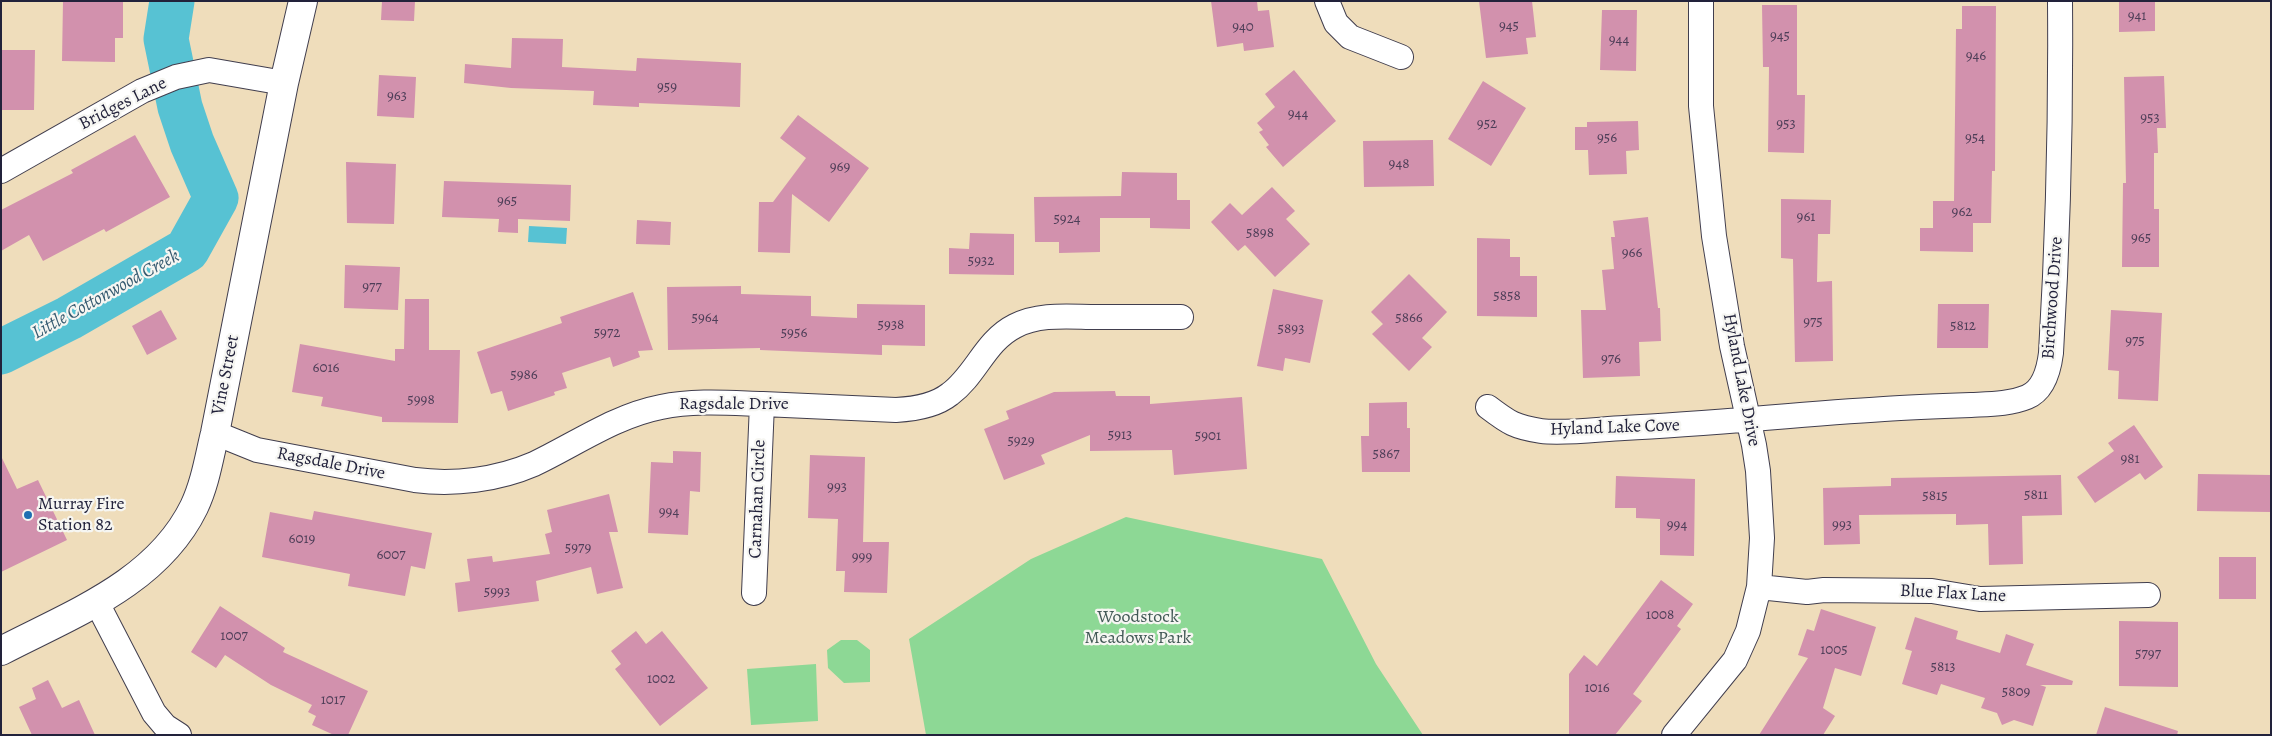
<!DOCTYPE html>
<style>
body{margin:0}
#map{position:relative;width:2272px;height:736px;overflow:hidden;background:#efddbb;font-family:Alegreya,serif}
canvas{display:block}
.frame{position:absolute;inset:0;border:2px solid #22223b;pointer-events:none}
</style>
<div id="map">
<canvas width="2272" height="736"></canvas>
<div class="frame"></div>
</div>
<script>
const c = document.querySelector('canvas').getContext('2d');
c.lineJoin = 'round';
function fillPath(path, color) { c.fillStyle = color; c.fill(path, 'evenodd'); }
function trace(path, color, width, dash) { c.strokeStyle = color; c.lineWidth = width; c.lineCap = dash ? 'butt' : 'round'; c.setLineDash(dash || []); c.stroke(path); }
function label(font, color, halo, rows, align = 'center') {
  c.font = font + ' Alegreya,serif'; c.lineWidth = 4.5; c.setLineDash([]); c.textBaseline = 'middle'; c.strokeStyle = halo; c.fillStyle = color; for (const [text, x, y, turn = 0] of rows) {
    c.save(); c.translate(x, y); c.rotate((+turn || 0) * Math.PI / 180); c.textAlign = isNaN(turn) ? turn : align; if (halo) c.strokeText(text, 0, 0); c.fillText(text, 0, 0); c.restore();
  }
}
fillPath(new Path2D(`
 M1126,517L1322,559L1376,664L1423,735H926L909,639L1031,559Z
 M841,640H857L870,650V682L844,683L828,668L827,650Z
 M816,664L818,721L751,725L747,669Z`), '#8dd895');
fillPath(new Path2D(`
 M529,226L567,228L566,244L528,242Z`), '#57c2d3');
trace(new Path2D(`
 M1,352L69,318L187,250L216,198L192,143L180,107L166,39L172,1`), '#57c2d3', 45);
fillPath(new Path2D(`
 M63,1H123V38H115V62L62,61Z
 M382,1H415L414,21L381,20Z
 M1211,1H1257L1258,11L1269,10L1274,47L1244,51L1243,43L1217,47Z
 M1479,1H1532L1536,37L1526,38L1528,54L1486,58Z
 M2119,1H2155V31L2119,32Z
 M1762,5H1797V95H1805L1804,153L1768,152L1769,67H1763Z
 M1962,6H1996L1995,171H1992L1991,223H1973V252L1920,251V228H1933V201H1954L1956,29H1962Z
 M1602,10H1637L1636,71L1600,70Z
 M512,38L563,39L562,67L636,71L637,58L741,63L740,107L639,103V107L593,105L594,91L511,88L464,83L465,64L511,68Z
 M1,50H35L34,110H1Z
 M1294,70L1336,121L1283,167L1266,147L1269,145L1259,132L1263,130L1257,123L1275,107L1265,94Z
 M379,75L416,77L414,118L377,116Z
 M2164,76L2166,128H2157L2158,153H2154V209H2159V267H2122L2123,183H2126L2124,77Z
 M1483,81L1526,108L1491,166L1448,139Z
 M798,115L869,168L829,222L792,194L790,253L758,252L759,202H773L806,158L780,138Z
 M1638,121L1639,150L1626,151L1627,174L1589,175L1588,150H1575V127H1587V122Z
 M135,135L170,197L106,232L104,229L43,261L29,235L1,251V210L73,173L71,170Z
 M1433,140L1434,186L1364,187L1363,141Z
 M346,162L396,164L394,224L347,223Z
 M1122,172L1177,173V200H1190V229L1150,228V218H1100V252L1059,253V242H1035L1034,197L1121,196Z
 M444,181L571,185L570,221L518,219V233L498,232L499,219L442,217Z
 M1272,187L1295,211L1286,219L1310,244L1275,277L1245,245L1238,251L1211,222L1230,203L1242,215Z
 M1781,199L1831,200L1830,234H1818L1817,282L1832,281L1833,361L1795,362L1793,259L1781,258Z
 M1648,217L1658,308H1660L1661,341L1639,342L1640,376L1583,378L1581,310H1606L1602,270L1614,269L1611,237H1615L1613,221Z
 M637,220L671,222L670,245L636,244Z
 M970,233L1014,234V275L949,274V248L969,249Z
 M1477,238L1510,239V257H1520V276H1537V317L1477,316Z
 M345,265L400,267L398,310L344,308Z
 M1409,274L1447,312L1422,338L1432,347L1409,371L1372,334L1383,324L1371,312Z
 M741,286V294L811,296V316L857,318V304L925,305V346L882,345V355L760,350V348L668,350L667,287Z
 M1273,289L1323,300L1310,363L1285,358L1283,371L1257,366Z
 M633,292L653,350L638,351L640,357L613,367L610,357L562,373L567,388L554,392L555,395L508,411L502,391L491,394L477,352L562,323L560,317Z
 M405,299H429V350H460L458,423L382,422V417L321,406L323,397L292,392L300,344L395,361V349H404Z
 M1938,304H1989L1988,348H1937Z
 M161,310L177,339L147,355L132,326Z
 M2111,310L2162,313L2158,401L2118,399L2119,371L2108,370Z
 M1115,391L1116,396H1150V404L1242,397L1247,469L1174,475L1172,450L1090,451V435L1041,455L1045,464L1004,480L984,429L1009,419L1006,411L1054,392Z
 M1407,402V428H1410V472H1362L1361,436H1369V403Z
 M2134,425L2163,467L2145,480L2140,473L2095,503L2077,477L2114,451L2108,443Z
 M673,451L701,452L700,492L690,491L688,535L648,533L651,462L673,463Z
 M810,455L865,457L863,542H889L887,593L844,592L845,571H836L838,519L808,518Z
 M1,456L17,489L38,480L67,540L1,572Z
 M2198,474L2271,475V512L2197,511Z
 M2061,475L2062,515L2022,516L2023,564L1989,565L1988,524L1956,525V514L1859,515L1860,544L1824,545L1823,488L1891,486V478Z
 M1616,476L1695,479L1694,556L1660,555V519L1636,518V508H1615Z
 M609,494L618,532H609L623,588L597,594L591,567L536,581L539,601L458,612L455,583L470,581L467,559L492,556L493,562L550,554L545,534L552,532L547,510Z
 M314,511L432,533L425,569L411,566L405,596L348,586L350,574L262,557L270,512L312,520Z
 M2219,557H2256V599H2219Z
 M1661,580L1693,604L1677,626L1681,629L1633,694L1642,701L1615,735H1569V674L1584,655L1597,666Z
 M220,606L285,648L283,652L368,691L348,735H334L312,725L316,716L308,712L312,705L271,685L225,655L216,668L191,652Z
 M1821,609L1876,627L1861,676L1835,668L1823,708L1835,716L1823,735H1759L1808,658L1798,655L1807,629L1814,631Z
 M1915,617L1958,631L1956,639L2000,653L2006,634L2034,644L2026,665L2073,681L2072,685H2040L2046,687L2033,726L2014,720L2002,725L1997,713L1981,708L1985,698L1941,684L1937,695L1902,684L1912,651L1905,649Z
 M2119,621L2178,622V687L2119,686Z
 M636,631L646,644L662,631L708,688L660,726L615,669L621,664L611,651Z
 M48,680L62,708L79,700L95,735H32L19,707L36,699L32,688Z
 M2105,707L2178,731L2177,735H2096Z`), '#d291ad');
const minor = new Path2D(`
 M1327,1L1336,23L1350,37L1401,57
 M1,171L142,91L176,77L209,70L284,83
 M1488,407C1509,423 1515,427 1541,431C1563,434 1601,429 1624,428C1711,424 1798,414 1884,409C1913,407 1942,406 1971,405C1989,404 2010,404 2027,397C2044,390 2049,369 2051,353C2058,236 2061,119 2060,1
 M215,433L257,450L415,480C454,485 497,480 534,464C576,444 615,416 661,407C695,400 730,403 763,404C808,406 852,408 896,410C915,409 935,406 950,394C976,375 985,341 1015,326C1040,313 1070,317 1097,317C1125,317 1153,317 1181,317
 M1759,587L1807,592L1824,590L1932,591L1980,599L2148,595
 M754,593L762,404
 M96,601L154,713L165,726L179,735
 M1674,735L1735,660L1748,631L1759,587L1762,538L1758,471L1754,445L1732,346L1714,236L1701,106V1`);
const tertiary = new Path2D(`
 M1,651C72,614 157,583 194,507C205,484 209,458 215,433L284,83L303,1`);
trace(minor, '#413e4e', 26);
trace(tertiary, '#413e4e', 30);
trace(minor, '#fff', 24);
trace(tertiary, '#fff', 28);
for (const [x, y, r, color] of [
 [28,515,5,"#1f6fb2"]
]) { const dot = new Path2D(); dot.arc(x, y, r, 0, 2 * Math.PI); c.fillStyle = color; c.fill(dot); trace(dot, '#f6f6f2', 2); }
label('15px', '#4e3e58', null, [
 ["941",2137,16],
 ["945",1509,26],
 ["940",1243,27],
 ["945",1780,36],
 ["944",1619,40],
 ["946",1976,56],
 ["959",667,87],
 ["963",397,96],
 ["944",1298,114],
 ["953",2150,118],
 ["952",1487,124],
 ["953",1786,124],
 ["956",1607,138],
 ["954",1975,138],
 ["948",1399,164],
 ["969",840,167],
 ["965",507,201],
 ["962",1962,212],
 ["961",1806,217],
 ["5924",1067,219],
 ["5898",1260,233],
 ["965",2141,238],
 ["966",1632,253],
 ["5932",981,261],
 ["977",372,287],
 ["5858",1507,296],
 ["5964",705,318],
 ["5866",1409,318],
 ["975",1813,322],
 ["5938",891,325],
 ["5812",1963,326],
 ["5893",1291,329],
 ["5972",607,333],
 ["5956",794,333],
 ["975",2135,341],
 ["976",1611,359],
 ["6016",326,368],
 ["5986",524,375],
 ["5998",421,400],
 ["5913",1120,435],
 ["5901",1208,436],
 ["5929",1021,441],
 ["5867",1386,454],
 ["981",2130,459],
 ["993",837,487],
 ["5811",2036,495],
 ["5815",1935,496],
 ["994",669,512],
 ["994",1677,525],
 ["993",1842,525],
 ["6019",302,539],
 ["5979",578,548],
 ["6007",391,555],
 ["999",862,557],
 ["5993",497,592],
 ["1008",1660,615],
 ["1007",234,636],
 ["1005",1834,650],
 ["5797",2148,654],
 ["5813",1943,667],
 ["1002",661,679],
 ["1016",1597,688],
 ["5809",2016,692],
 ["1017",333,700]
]);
label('18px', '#22223b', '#f6f6f2', [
 ["Bridges Lane",123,104,-27],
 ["Birchwood Drive",2053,298,-86],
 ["Vine Street",226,375,-79],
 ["Hyland Lake Drive",1741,380,79],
 ["Ragsdale Drive",734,405],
 ["Hyland Lake Cove",1615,428,-2],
 ["Ragsdale Drive",331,464,11],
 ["Carnahan Circle",758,499,-88],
 ["Blue Flax Lane",1953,594,3]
]);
label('18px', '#22223b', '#f6f6f2', [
 ["Murray Fire",38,505],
 ["Station 82",38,526]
], 'left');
label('18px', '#425956', '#f6f6f2', [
 ["Woodstock",1138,618],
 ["Meadows Park",1138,639]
]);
label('italic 19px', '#355a70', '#f6f6f2', [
 ["Little Cottonwood Creek",106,295,-29]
]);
</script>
